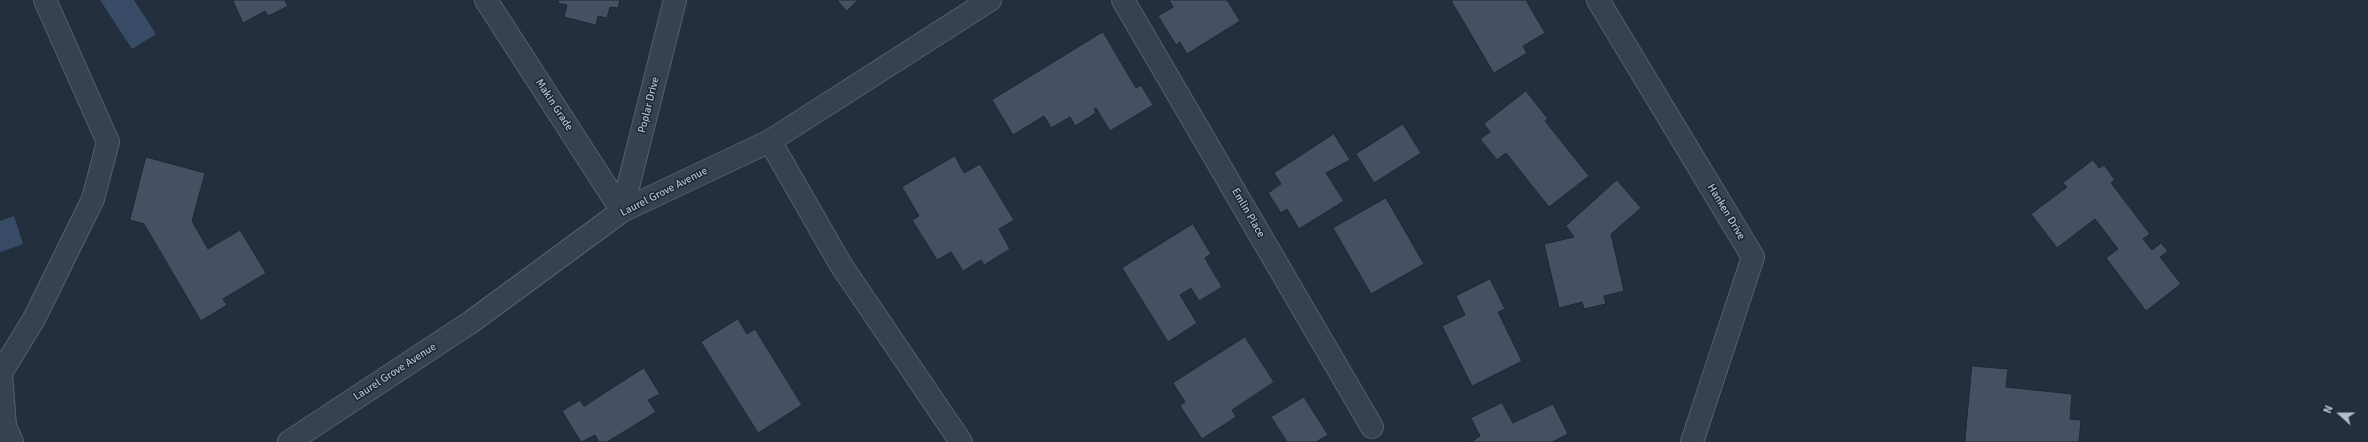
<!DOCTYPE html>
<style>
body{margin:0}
#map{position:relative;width:2368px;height:442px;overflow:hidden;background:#242f3e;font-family:Signika,sans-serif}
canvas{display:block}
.north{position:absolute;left:2320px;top:394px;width:40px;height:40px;-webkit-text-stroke:3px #1d2633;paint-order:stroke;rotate:291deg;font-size:11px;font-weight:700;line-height:16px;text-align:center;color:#b4bcc9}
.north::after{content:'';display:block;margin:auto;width:14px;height:18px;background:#b4bcc9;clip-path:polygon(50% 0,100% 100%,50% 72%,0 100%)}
</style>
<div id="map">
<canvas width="2368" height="442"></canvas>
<div class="north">N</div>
</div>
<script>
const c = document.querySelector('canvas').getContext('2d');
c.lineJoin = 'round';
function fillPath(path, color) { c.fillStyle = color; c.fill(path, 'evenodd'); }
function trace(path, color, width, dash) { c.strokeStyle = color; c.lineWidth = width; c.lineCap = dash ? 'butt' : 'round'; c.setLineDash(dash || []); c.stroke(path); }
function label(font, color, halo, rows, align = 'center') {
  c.font = font + ' Signika,sans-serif'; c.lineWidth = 3; c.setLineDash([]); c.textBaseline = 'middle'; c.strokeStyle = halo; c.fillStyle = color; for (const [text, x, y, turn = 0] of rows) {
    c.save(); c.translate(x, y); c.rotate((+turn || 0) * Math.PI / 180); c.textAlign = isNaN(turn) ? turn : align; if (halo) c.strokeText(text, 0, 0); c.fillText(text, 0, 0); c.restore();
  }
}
fillPath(new Path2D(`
 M100,0H134L156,34L132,49Z
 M14,216L23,244L0,252V221Z`), '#394c67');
const building = new Path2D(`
 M233,0H287L285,1L288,6L268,16L265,11L243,23Z
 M559,0H620L618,8L610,7L607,18L598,16L596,25L564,17L567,5L558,3Z
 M837,0H858L847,11Z
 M1169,0H1227L1240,21L1187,54L1180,42L1176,45L1158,16L1173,7Z
 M1451,0H1526L1545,33L1523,46L1527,53L1494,73Z
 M1103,32L1136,88L1141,85L1153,105L1110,131L1096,108L1094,109L1096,113L1075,126L1070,117L1051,128L1044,116L1013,135L992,100Z
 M1526,91L1548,119L1545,121L1589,176L1549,207L1506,153L1497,160L1480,139L1490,132L1484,124Z
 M1403,124L1421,153L1374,183L1356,154Z
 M1334,134L1350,160L1326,173L1344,201L1299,229L1287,209L1281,213L1268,193L1281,184L1274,173Z
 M955,156L964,173L980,164L1014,220L999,229L1010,249L984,265L981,260L963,271L951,252L937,260L912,220L919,216L902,187Z
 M146,157L205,173L192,221L208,249L240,230L266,273L223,299L227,305L201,321L144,224L130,220Z
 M2093,160L2099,168L2104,165L2115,180L2111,183L2150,234L2143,239L2152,250L2161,243L2168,251L2160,257L2181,284L2146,311L2106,258L2118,249L2095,219L2057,248L2031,214L2067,187L2063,183Z
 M1617,180L1641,208L1611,234L1624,291L1604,296L1606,304L1584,309L1582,302L1559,308L1544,244L1574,237L1566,226Z
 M1386,198L1424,264L1371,294L1333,228Z
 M1193,224L1211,254L1205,258L1222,287L1199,301L1191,288L1180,295L1197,323L1168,342L1122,268Z
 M1490,279L1505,309L1498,312L1522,361L1472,386L1442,326L1465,315L1456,296Z
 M738,319L747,334L755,329L802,405L758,433L701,342Z
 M1245,337L1274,382L1232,410L1236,417L1202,439L1180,406L1185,402L1173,383Z
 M1972,366L2008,369L2006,387L2072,394L2070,419L2081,420L2079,442H1965Z
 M644,368L660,394L648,400L656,412L607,442H599L595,435L581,442L562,411L580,400L584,406Z
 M1304,397L1328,435L1316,442H1287L1271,417Z
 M1502,403L1513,423L1553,404L1568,434L1552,442H1471L1480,436L1471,418Z`);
fillPath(building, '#455162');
trace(building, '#1f2835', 1);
const minor = new Path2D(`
 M486,0L622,211
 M1123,0L1372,427
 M1598,0L1753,257L1692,442
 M770,141L841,265L961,442
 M622,211L675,0
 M12,442L5,426L1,373L34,319L93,199L108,142L45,0
 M289,442L471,322L622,211L770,141L990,0`);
trace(minor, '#565f6c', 24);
trace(minor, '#38414e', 22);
label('11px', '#b4bcc9', '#1d2633', [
 ["Makin Grade",554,105,57],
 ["Poplar Drive",649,105,-76],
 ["Laurel Grove Avenue",664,192,-27],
 ["Hanken Drive",1726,212,59],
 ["Emlin Place",1248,213,60],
 ["Laurel Grove Avenue",395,372,-33]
]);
</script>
